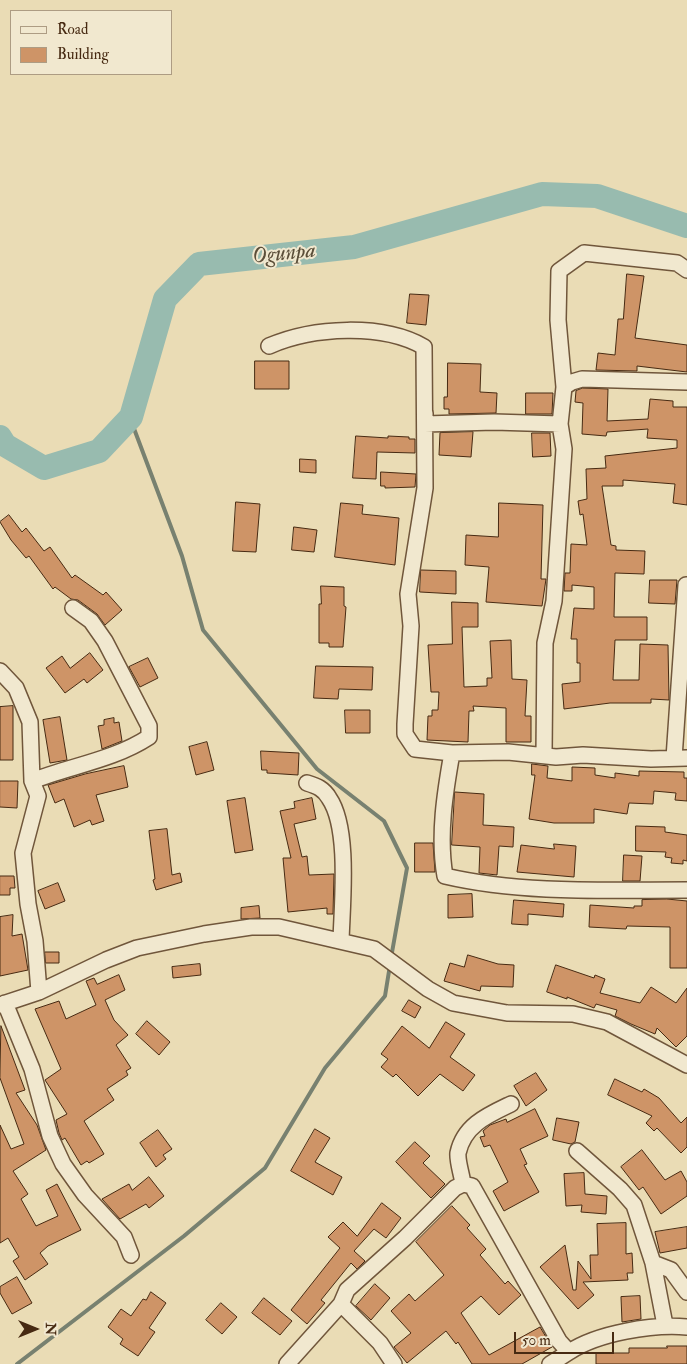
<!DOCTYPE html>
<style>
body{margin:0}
#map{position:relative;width:687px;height:1364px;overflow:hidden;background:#eadcb5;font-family:"IM FELL Double Pica",serif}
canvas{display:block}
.legend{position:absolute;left:10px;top:10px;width:162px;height:65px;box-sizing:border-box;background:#f1e8cf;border:1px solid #ad9c83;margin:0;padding:6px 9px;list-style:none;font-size:15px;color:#472a12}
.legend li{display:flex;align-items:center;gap:10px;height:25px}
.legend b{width:25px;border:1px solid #ad9c83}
.north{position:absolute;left:10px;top:1304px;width:50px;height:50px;-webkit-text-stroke:4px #f1e8cf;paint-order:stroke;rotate:90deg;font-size:14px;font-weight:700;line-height:20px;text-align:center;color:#472a12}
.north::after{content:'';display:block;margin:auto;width:18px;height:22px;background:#472a12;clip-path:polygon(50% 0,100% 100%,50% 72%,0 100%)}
.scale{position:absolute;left:514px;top:1332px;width:100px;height:22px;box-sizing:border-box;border:2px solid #472a12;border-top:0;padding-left:6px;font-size:15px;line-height:18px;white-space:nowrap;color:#472a12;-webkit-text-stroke:4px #f1e8cf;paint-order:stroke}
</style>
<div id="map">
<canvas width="687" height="1364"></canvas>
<ul class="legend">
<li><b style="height:6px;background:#f1e8cf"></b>Road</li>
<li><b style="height:14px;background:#ce9467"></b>Building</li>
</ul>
<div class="north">N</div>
<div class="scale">50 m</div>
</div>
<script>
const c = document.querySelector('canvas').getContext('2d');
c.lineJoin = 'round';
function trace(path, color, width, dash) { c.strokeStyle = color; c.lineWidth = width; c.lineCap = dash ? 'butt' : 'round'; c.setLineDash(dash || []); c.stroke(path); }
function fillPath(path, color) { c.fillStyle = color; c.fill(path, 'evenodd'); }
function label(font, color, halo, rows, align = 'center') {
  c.font = font + ' "IM FELL Double Pica",serif'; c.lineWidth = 4; c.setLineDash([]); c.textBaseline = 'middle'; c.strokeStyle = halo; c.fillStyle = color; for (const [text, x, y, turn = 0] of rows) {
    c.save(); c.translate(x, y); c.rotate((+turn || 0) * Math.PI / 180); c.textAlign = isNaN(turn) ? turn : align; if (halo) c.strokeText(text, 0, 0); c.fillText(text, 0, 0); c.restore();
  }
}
trace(new Path2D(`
 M130,418L182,556L203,630L317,769L384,821L407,868L391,958
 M17,1364L184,1236L265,1168L325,1068L385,996L390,965`), '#788170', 4);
trace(new Path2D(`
 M0,437L5,445L44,468L99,451L131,417L165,299L199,264L354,247L542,194L597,196L687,226`), '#98bbaf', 24);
const building = new Path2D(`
 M627,274L644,276L635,338L687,345V372L637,366V371L596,370L598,353L615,355L618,319H623Z
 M410,294L429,295L426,325L407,323Z
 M255,361H289V389H255Z
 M448,363L481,364L480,392L497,393L496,413L449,414V409H444V397H447Z
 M583,388L608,389L607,421L648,419L650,399L673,401V407H687V505L673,503L675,484L623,480V486H602L611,545L616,546V550L645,551L644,574L615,573L614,617H647V640H615L613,680H639L640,644L668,645L669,700L651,699V703H610L564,709L562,684L580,682V663H577V639H571L574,608L594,609V587L572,585V591H564L565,573H570L571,544L587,545L583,514L580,515L578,501L587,499L586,469L606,468L605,456L677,448V440L647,438L648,429L607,432L606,436L582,434L583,403L575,402L576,391Z
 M526,393H553L552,414H526Z
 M473,432L471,457L439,455L440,433Z
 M532,433H550L551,456L533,457Z
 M356,436L388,438V436L409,437V439H415V453L377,452L376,479L353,478Z
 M300,459L316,460V473L300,472Z
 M381,472L416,474L415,487L385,488V486H381Z
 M236,502L260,504L256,552L233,551Z
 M341,503L363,505L362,514L399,518L395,565L335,557Z
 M499,503L543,505L541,579H546L542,606L486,602L489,567L465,565L466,535L498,537Z
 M9,515L22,532L26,528L44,551L50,547L72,578L75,575L103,595L106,592L122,610L105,625L97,614L78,600L71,599L55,587L53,589L29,556L26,558L11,540L0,522Z
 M294,527L317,530L314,552L292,550Z
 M421,570L456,571V594L420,592Z
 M650,580H677L675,604L649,603Z
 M321,586L344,587V606L346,607L343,647H329V643H319V604H321Z
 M452,602L478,603V627H462L464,687L487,686V678H492L490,641L511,640L512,679L527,680L525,716H531V742H506V708L473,706L474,711H469L468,742L427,740L428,716H432V710H438L439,692H431L428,645L452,644Z
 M90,653L103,670L87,683L84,679L65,693L46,668L62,656L70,668Z
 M148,658L158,678L140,687L129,667Z
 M316,666L373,667L372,690L339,689L338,699L314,698Z
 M13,706V760H0V707Z
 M345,710H370V733H346Z
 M60,717L67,760L50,763L43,720Z
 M114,718V723L119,722L122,741L102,749L98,726L104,725V720Z
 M207,742L214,770L196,775L189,747Z
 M261,751L299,753L298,775L267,773V770H262Z
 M532,764L548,766L547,778L572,781V767L595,768V775L615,778V773L639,776V771L684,772V778H687V801L675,800L676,793L654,791L653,804L629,803L627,814L594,809V823H554L529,819L535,775H532Z
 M124,766L128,787L96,795L104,821L92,825L90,820L74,827L64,799L55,803L48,785L85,774Z
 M0,781H18L17,808L0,807Z
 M455,792L484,794L483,825L514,827L513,847L499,846L497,875L479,873L480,847L452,845Z
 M245,798L253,850L235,853L227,801Z
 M312,798L316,819L294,824L302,857L307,856L309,875L334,874L333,914H327V908L288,912L283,858H291L280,811L295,808L294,802Z
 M636,826L665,827V832L687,835V861L683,860V864L671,863L672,858L665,857L666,852L636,851Z
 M167,829L172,875L180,873L182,882L156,890L153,880L155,879L149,831Z
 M415,843H433L435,872H415Z
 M554,844L576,846L574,877L517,872L521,845L554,849Z
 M624,855L642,856L640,881H623Z
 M0,876H14L15,888H10V895H0Z
 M58,883L65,901L45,909L38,891Z
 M472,894L473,917L448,918V895Z
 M667,899L687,901V968H670V927L627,926L626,929L589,927L590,905L634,908V906H642V900Z
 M514,900L564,904L563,917L528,914V925L512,924Z
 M259,906L260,918L241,919V908Z
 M13,915L12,936L22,934L28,970L0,976V917Z
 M45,952H59V963H46Z
 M468,955L498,964L514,965L513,987L481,986L480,991L444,981L450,963L464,967Z
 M200,964L201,975L173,978L172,967Z
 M556,965L594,978L595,975L605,979L600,993L640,1003L651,987L676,1003L687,988V1036L676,1047L657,1028L655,1034L631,1024L615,1016L617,1010L596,1004L594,1008L567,997V999L547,992Z
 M119,975L125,990L105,1000L114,1020L128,1035L116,1045L131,1068L126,1071L128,1075L107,1089L114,1100L84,1121L104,1154L89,1163L87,1161L81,1165L65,1138L62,1140L59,1133L56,1120L67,1114L45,1080L61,1069L35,1009L59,1001L66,1019L96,1005L86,981L94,978L97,984Z
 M409,1000L421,1007L415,1018L402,1011Z
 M147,1021L170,1042L159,1055L136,1034Z
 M446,1022L465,1034L450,1057L475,1075L463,1091L440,1074L418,1096L396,1074L393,1077L381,1067L388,1059L381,1054L402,1026L429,1048Z
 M1,1026L25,1090L16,1093L37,1125L46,1150L13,1171L28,1194L21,1199L36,1226L58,1216L46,1190L57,1184L81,1230L48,1246L40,1253L48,1264L25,1280L13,1261L19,1257L8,1238L0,1243V1125L11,1149L24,1144L0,1078Z
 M536,1073L547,1090L526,1106L514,1086Z
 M615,1079L642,1092L644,1089L659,1098L681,1123L687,1117V1147L681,1153L657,1128L654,1131L646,1123L652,1116L608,1095Z
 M535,1109L548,1136L520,1149L527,1164L524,1165L539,1192L504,1211L493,1191L508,1182L490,1145L484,1147L480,1137L485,1136L483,1131L490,1125L506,1119L507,1122Z
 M557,1118L579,1122L575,1142L571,1144L553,1140Z
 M315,1129L330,1138L315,1162L342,1177L333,1195L291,1171Z
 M158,1130L172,1149L163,1155L166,1159L156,1167L140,1143Z
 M415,1142L430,1156L423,1163L445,1184L431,1198L396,1162Z
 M642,1150L665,1180L681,1171L687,1182V1196L661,1214L643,1187L639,1190L621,1167Z
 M584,1173L585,1194L607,1196L606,1214L581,1212L582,1205L566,1206L564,1174Z
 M149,1177L164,1196L149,1208L146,1204L120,1219L102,1199L129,1184L132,1190Z
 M382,1203L401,1218L386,1238L374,1229L354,1251L365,1261L357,1269L351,1263L321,1300L325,1303L307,1324L291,1310L340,1248L328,1237L343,1222L357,1236Z
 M452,1206L470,1225L467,1228L486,1249L480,1255L505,1284L508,1281L521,1295L499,1315L481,1296L461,1313L489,1355L540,1327L552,1347L522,1364H472L458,1342L456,1344L446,1331L407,1363L394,1347L411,1333L391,1311L409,1294L415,1301L444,1275L416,1242Z
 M626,1223V1254L632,1253L633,1273H627L628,1280L583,1282L594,1295L578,1309L540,1267L565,1245L573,1290H576L578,1261L591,1279L590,1255H598L597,1224Z
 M687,1227V1248L660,1253L655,1232Z
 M17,1277L32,1303L12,1314L0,1293V1287Z
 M375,1284L390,1298L371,1320L356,1306Z
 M151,1292L166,1303L149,1328L155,1332L138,1356L120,1344L123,1339L108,1327L121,1309L131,1316L143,1299L146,1300Z
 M640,1296L641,1319L622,1322L621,1297Z
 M264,1298L292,1321L280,1335L252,1313Z
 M221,1303L237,1317L222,1334L206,1320Z
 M667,1346H687V1364H596V1353H629V1348H667Z`);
fillPath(building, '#ce9467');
trace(building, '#472a12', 1);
const minor = new Path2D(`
 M269,346C313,327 382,323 424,347L425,488L408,594L411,626L405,724V734L415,749L452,753L508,752L556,757L583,755L651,759L687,758
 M564,387L572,382L582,379L687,382
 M425,413V424L494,422L560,424
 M0,671L16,688L30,722L32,781L38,796L23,853L28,904L35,941L39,992
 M452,753C445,792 438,836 445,876C522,894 608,890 687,890
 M544,754L545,643L554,601L564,449L560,424L564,387L558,320L559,271L584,253L677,263L687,270
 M674,758L686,585
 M32,781C70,766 114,760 149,737V726L105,641L91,621L73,608
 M307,783C317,786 324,789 329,798C350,828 342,904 341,941
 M5,1003L32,1069L50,1136L63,1164L85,1195L124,1237L131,1255
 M0,1005L39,992L106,960L137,948L204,934L251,927H279L374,949L428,989L453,1003L507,1013L573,1014L607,1022L687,1065
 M577,1151L620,1189L634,1205L653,1263
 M463,1184C462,1175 457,1161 458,1153C464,1125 488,1115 511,1104
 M665,1325L653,1263L671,1270L687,1292
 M287,1364L341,1304
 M394,1364L380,1343L341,1304L347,1290L405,1238L455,1188L463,1184L472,1186L559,1341L569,1352C598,1333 652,1324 687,1327
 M550,1364L569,1352`);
trace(minor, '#70563b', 18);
trace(minor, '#f1e8cf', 15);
label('italic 22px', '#5b4e39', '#f1e8cf', [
 ["Ogunpa",284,255,-6]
]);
</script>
